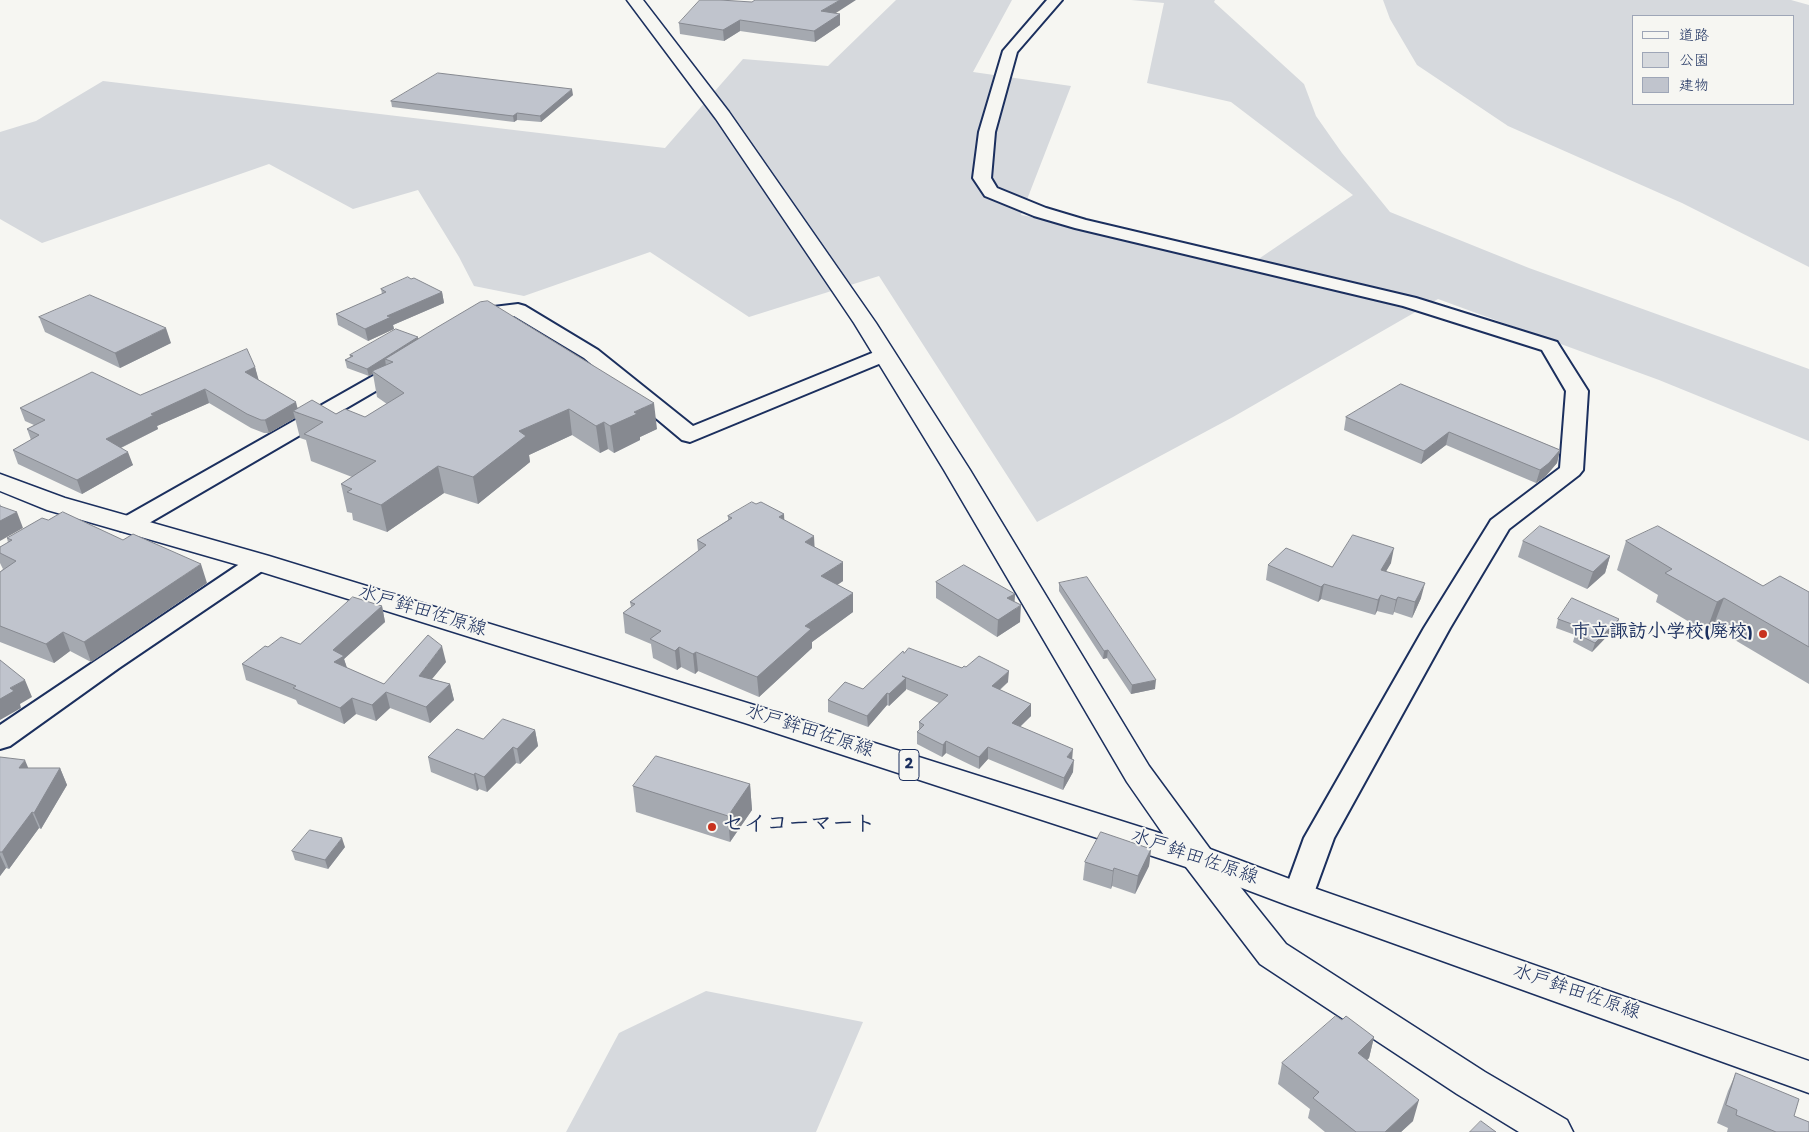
<!DOCTYPE html>
<meta charset="utf-8">
<style>
body{margin:0}
#map{position:relative;width:1809px;height:1132px;overflow:hidden;background:#f6f6f2;font-family:"Gochi Hand","Klee One",sans-serif}
canvas{display:block}
.legend{position:absolute;left:1632px;top:15px;width:162px;height:90px;box-sizing:border-box;background:#f6f6f2;border:1px solid #9ea6b7;margin:0;padding:6px 9px;list-style:none;font-size:15px;color:#1b2f5e}
.legend li{display:flex;align-items:center;gap:10px;height:25px}
.legend b{width:25px;border:1px solid #9ea6b7}
</style>
<div id="map">
<canvas width="1809" height="1132"></canvas>
<ul class="legend">
<li><b style="height:6px;background:#f6f6f2"></b>道路</li>
<li><b style="height:14px;background:#d6d9dd"></b>公園</li>
<li><b style="height:14px;background:#c0c4cd"></b>建物</li>
</ul>
</div>
<script>
const c = document.querySelector('canvas').getContext('2d');
c.lineJoin = 'round';
function fillPath(path, color) { c.fillStyle = color; c.fill(path, 'evenodd'); }
function trace(path, color, width, dash) { c.strokeStyle = color; c.lineWidth = width; c.lineCap = dash ? 'butt' : 'round'; c.setLineDash(dash || []); c.stroke(path); }
function label(font, color, halo, rows, align = 'center') {
  c.font = font + ' "Gochi Hand","Klee One",sans-serif'; c.lineWidth = 4; c.setLineDash([]); c.textBaseline = 'middle'; c.strokeStyle = halo; c.fillStyle = color; for (const [text, x, y, turn = 0] of rows) {
    c.save(); c.translate(x, y); c.rotate((+turn || 0) * Math.PI / 180); c.textAlign = isNaN(turn) ? turn : align; if (halo) c.strokeText(text, 0, 0); c.fillText(text, 0, 0); c.restore();
  }
}
fillPath(new Path2D(`
 M896,0H1012L973,72L1071,86L1021,215L1257,260L1353,195L1231,102L1147,83L1164,3L1131,0H1215L1214,2L1304,84L1316,116L1342,153L1390,212L1529,268L1809,369V441L1659,380L1438,299L1233,417L1037,522L879,276L749,317L650,252L524,296L474,286L459,257L418,190L353,209L269,164L42,243L0,219V132L36,121L103,81L665,148L743,59L828,66Z
 M1383,0H1791L1809,5V267L1682,203L1508,126L1417,65L1390,19ZM1793,16V104H1633V16Z
 M706,991L863,1022L816,1132H566L619,1033Z`), '#d6d9dd');
const minor = new Path2D(`
 M1047,0H1062L1017,52L995,132L991,178L997,188L1046,208L1086,220L1416,298L1557,342L1588,391L1583,470L1579,475L1509,529L1450,628L1334,838L1310,904L1299,908L1288,904L1283,896L1304,838L1424,628L1488,525L1491,520L1560,468L1566,391L1542,350L1403,306L1075,228L1034,216L985,196L973,178L979,132L1003,51Z
 M518,304L525,306L598,350L693,426L877,351L884,349L891,351L894,355L891,359L690,442L682,440L584,358L514,316L489,319L479,325L472,327L465,325L462,321L477,309Z
 M403,361L410,363L414,367L410,371L137,530L128,532L119,530L116,525L119,520L396,363Z
 M259,555L268,557L271,562L268,567L119,668L10,746L0,749V725L250,557Z`);
const tertiary = new Path2D(`
 M627,0H643L729,112L876,323L970,470L1149,766L1210,849L1286,944L1485,1072L1567,1120L1573,1132H1519L1457,1094L1260,964L1186,867L1127,782L944,470L854,323L716,119Z`);
const primary = new Path2D(`
 M0,474L65,498L269,556L767,709L1210,849L1311,887L1809,1061V1093L1287,905L1186,867L745,723L249,568L47,510L0,491Z`);
trace(minor, '#1b2f5e', 4);
trace(tertiary, '#1b2f5e', 3);
trace(primary, '#1b2f5e', 3);
fillPath(minor, '#f6f6f2');
fillPath(tertiary, '#f6f6f2');
fillPath(primary, '#f6f6f2');
fillPath(new Path2D(`
 M835,14H840V25L815,42L740,31L724,41L680,34L679,23Z
 M573,95L541,122L517,120L514,122L392,107L391,101Z
 M411,279L442,292L444,303L393,325L394,329L368,341L338,325L336,314L382,294L381,289Z
 M39,317L171,343L120,368L45,332Z
 M418,337V339L657,429L640,437V440L614,453L608,449L600,453L572,435L529,455L530,462L478,504L444,493L387,532L353,520L352,513L347,512L341,484L352,477L311,461L306,440L300,438L295,418L269,433H264L251,428L209,403L157,426L158,429L121,448L133,465L82,494L18,464L13,450L31,440L27,429L34,425L25,421L20,408L140,395L255,367L258,380L298,408L336,414L365,417L387,404L377,397L373,374L369,376L347,368L345,360L350,357V355Z
 M1401,384L1560,450L1557,463L1545,477L1536,483L1446,445L1421,464L1344,430L1346,417Z
 M756,504L784,514V520L815,547L843,581L837,585L853,612L812,642V648L759,697L698,671L695,674L681,667L677,670L653,658L651,644L625,633L623,613L631,607L630,602L698,551L697,540L728,520V516Z
 M7,538L207,583L91,662L70,651L54,663L0,642V572L3,569L0,563V547L8,543Z
 M1523,541L1610,556L1605,573L1587,589L1518,557Z
 M1626,541L1763,586L1809,592V684L1713,627L1706,632L1656,602L1658,595L1617,570Z
 M1391,563L1386,571L1421,598L1412,618L1394,612L1393,615L1377,611L1375,615L1321,599L1318,602L1266,580L1268,565L1332,567Z
 M936,582L1015,594L1014,602L1020,622L997,637L936,598Z
 M1059,583L1155,689L1131,694L1107,658L1103,659L1059,591Z
 M382,606L385,622L344,659L347,668L384,684L446,662L432,679L450,684L454,700L430,723L390,708L376,721L356,714L344,724L298,704L296,700L246,680L242,664L268,647L300,644Z
 M1558,619H1619L1616,627L1592,652L1573,642L1575,635L1556,628Z
 M904,653L962,668L1008,682L1000,690L1031,716L1020,727L1072,759L1073,772L1063,790L988,759L979,769L946,753L942,757L917,744V732L919,730V722L939,703L906,689L889,706L887,705L868,727L828,712V700L863,689Z
 M535,730L538,746L520,764L516,763L487,792L479,789L477,791L431,772L428,757L483,739Z
 M0,757L28,768H60L67,785L41,829L39,828L9,869L6,868L0,876Z
 M750,784L752,810L730,842L636,812L633,786Z
 M345,847L328,869L295,860L292,851Z
 M1151,849L1149,866L1135,894L1112,886L1111,889L1083,880L1085,862Z
 M1342,1020L1374,1037L1369,1058L1367,1060L1413,1121L1401,1132H1325L1308,1118L1310,1109L1278,1084L1282,1063Z
 M1736,1073L1794,1116L1809,1132H1727L1728,1128L1717,1123L1728,1091Z`), '#a5a9b0');
fillPath(new Path2D(`
 M840,0H856L822,22L821,11Z
 M840,14V25L815,42L814,31Z
 M740,20V31L724,41L723,30Z
 M572,89L573,95L541,122L540,116Z
 M517,113V120L514,122L513,116Z
 M442,292L444,303L393,325L394,329L368,341L365,329L387,316Z
 M166,328L171,343L120,368L115,353Z
 M418,337L419,345L385,359L386,366L372,371L373,374L369,376L367,369Z
 M255,367L259,381L245,372Z
 M205,389L209,403L157,426L158,429L110,453L106,439L151,414Z
 M296,402L299,414L293,411L295,418L269,433L265,420Z
 M654,403L657,429L640,437V440L614,453L610,426L634,412Z
 M569,409L572,435L529,455L530,462L478,504L473,477L519,431Z
 M604,422L608,449L600,453L596,426Z
 M1449,432L1446,445L1421,464L1424,451Z
 M1560,450L1557,463L1545,477L1536,483L1540,470Z
 M128,452L133,465L82,494L77,480Z
 M438,466L444,493L387,532L381,505Z
 M0,504L5,518L17,512L23,528L0,541Z
 M784,514L785,533L779,517Z
 M814,536L815,555L805,542Z
 M1394,548L1391,563L1378,585L1381,570Z
 M1610,556L1605,573L1587,589L1593,572Z
 M843,562V581L822,595L821,576Z
 M201,564L207,583L91,662L84,642Z
 M1425,583L1421,598L1412,618L1415,602Z
 M1324,584L1321,599L1318,602L1321,587Z
 M853,593V612L812,642V648L759,697L757,677L805,626Z
 M1015,594L1014,610L1021,605L1020,622L997,637L998,620L1007,598Z
 M1381,595L1377,611L1375,615L1378,600Z
 M1398,597L1394,612L1393,615L1396,600Z
 M1724,598L1713,627L1706,632L1717,602Z
 M382,606L385,622L344,659L348,671L334,662L333,650Z
 M1619,619L1616,627L1592,652L1595,643Z
 M63,632L70,651L54,663L46,644Z
 M442,646L446,662L422,691L419,676Z
 M679,647L681,667L677,670L675,651Z
 M1108,650L1107,658L1103,659L1104,651Z
 M696,652L698,671L695,674L693,654Z
 M1009,671L1008,682L991,697L992,686Z
 M906,678V690L889,706V694Z
 M25,680L32,697L20,704L21,708L0,720V699L10,688Z
 M1156,680L1155,689L1131,694L1132,685Z
 M450,684L454,700L430,723L426,707Z
 M386,692L390,708L376,721L372,705Z
 M887,693V705L868,727L867,716Z
 M352,698L356,714L344,724L340,708Z
 M1031,704V716L1011,735L1012,723Z
 M535,730L538,746L520,764L517,749Z
 M946,741V753L942,757L943,745Z
 M513,747L516,763L487,792L484,777Z
 M988,747V759L979,769V757Z
 M1073,749L1072,761L1067,757Z
 M25,760L32,777L19,768Z
 M1074,760L1073,772L1063,790L1064,778Z
 M60,768L67,785L41,829L34,813Z
 M475,773L479,789L477,791L474,775Z
 M750,784L752,810L730,842L728,816Z
 M32,812L39,828L9,869L2,852Z
 M342,838L345,847L328,869L325,860Z
 M1151,849L1149,866L1135,894L1138,876Z
 M0,855L6,868L0,876Z
 M1114,868L1112,886L1111,889L1113,871Z
 M1374,1037L1369,1058L1353,1074L1358,1053Z
 M1419,1100L1413,1121L1401,1132H1385Z`), '#868990');
const building = new Path2D(`
 M700,0H720L752,2L755,0H840L821,11L840,14L814,31L740,20L723,30L679,23Z
 M438,73L572,89L540,116L517,113L513,116L391,101Z
 M408,277L411,279L414,278L442,292L387,316L391,317L365,329L336,314L386,292L381,289Z
 M90,295L166,328L115,353L39,317Z
 M488,301L654,403L634,412L637,414L610,426L604,422L596,426L569,409L519,431L526,436L473,477L438,466L381,505L347,492L352,489L341,484L376,461L304,434L323,422L293,411L312,400L336,414L345,409L365,417L404,393L372,371L393,362L385,359L436,328L480,302Z
 M396,329L418,337L367,369L345,360L353,356L350,355Z
 M247,349L255,367L245,372L296,402L265,420H261L247,414L205,389L151,414L154,415L106,439L128,452L77,480L13,450L39,435L27,429L45,420L20,408L92,372L140,395Z
 M1401,384L1560,450L1549,463L1540,470L1449,432L1424,451L1346,417Z
 M752,502L756,504L761,502L784,514L779,517L814,536L805,542L843,562L821,576L853,593L805,626L811,629L757,677L696,652L693,654L679,647L675,651L650,639L661,631L623,613L635,604L630,602L706,545L697,540L732,518L728,516Z
 M0,506L17,512L0,521Z
 M63,512L123,540L133,534L201,564L84,642L63,632L46,644L0,626V572L16,561L0,553V547L12,540L7,538L42,518L48,520Z
 M1540,526L1610,556L1593,572L1523,541Z
 M1658,526L1763,586L1780,576L1809,592V647L1724,598L1717,602L1665,573L1672,569L1626,541Z
 M1353,535L1394,548L1381,570L1425,583L1415,602L1398,597L1396,600L1381,595L1378,600L1324,584L1321,587L1268,565L1286,548L1332,567Z
 M964,565L1015,594L1007,598L1021,605L998,620L936,582Z
 M1087,577L1156,680L1132,685L1108,650L1104,651L1059,583Z
 M353,597L382,606L333,650L344,656L334,662L384,684L428,635L442,646L419,676L450,684L426,707L386,692L372,705L352,698L340,708L293,688L296,686L242,664L265,646L268,647L281,637L300,644Z
 M1572,598L1619,619L1595,643L1575,633L1580,627L1558,619Z
 M909,648L962,668L964,666L966,667L979,656L1009,671L992,686L1031,704L1012,723L1073,749L1067,757L1074,760L1064,778L988,747L979,757L946,741L943,745L917,732L924,725L919,722L948,695L902,676L906,678L889,694L887,693L867,716L828,700L845,682L863,689L903,651L904,653Z
 M0,660L25,680L10,688L14,691L0,699Z
 M503,719L535,730L517,749L513,747L484,777L475,773L474,775L428,757L457,729L483,739Z
 M656,756L750,784L728,816L633,786Z
 M0,757L25,760L19,768H60L34,813L32,812L2,852H0Z
 M310,830L342,838L325,860L292,851Z
 M1101,832L1151,849L1138,876L1114,868L1113,871L1085,862Z
 M1336,1016L1342,1020L1346,1016L1374,1037L1358,1053L1419,1100L1385,1132H1356L1313,1098L1319,1092L1282,1063Z
 M1736,1073L1799,1099L1794,1116L1809,1122V1132H1776L1736,1115L1737,1110L1726,1105Z
 M1481,1121L1496,1132H1470Z`);
fillPath(building, '#c0c4cd');
trace(building, '#868990', 1);
for (const [x, y, r, color] of [
 [1763,634,5,"#c8321e"],
 [712,827,5,"#c8321e"]
]) { const dot = new Path2D(); dot.arc(x, y, r, 0, 2 * Math.PI); c.fillStyle = color; c.fill(dot); trace(dot, '#f6f6f2', 2); }
for (const [x, y, w] of [
 [909,765,20]
]) { const box = new Path2D(); box.roundRect(x - w / 2, y - 15.5, w, 31, 4); c.fillStyle = '#f6f6f2'; c.fill(box); trace(box, '#1b2f5e', 1); }
label('bold 18px', '#1b2f5e', null, [
 ["2",909,765]
]);
label('19px', '#1b2f5e', '#f6f6f2', [
 ["水戸鉾田佐原線",422,613,17],
 ["水戸鉾田佐原線",809,733,18],
 ["水戸鉾田佐原線",1194,859,19],
 ["水戸鉾田佐原線",1576,994,19]
]);
label('bold 19px', '#1b2f5e', '#f6f6f2', [
 ["市立諏訪小学校(廃校)",1753,634]
], 'right');
label('bold 22px', '#1b2f5e', '#f6f6f2', [
 ["セイコーマート",722,827]
], 'left');
</script>
